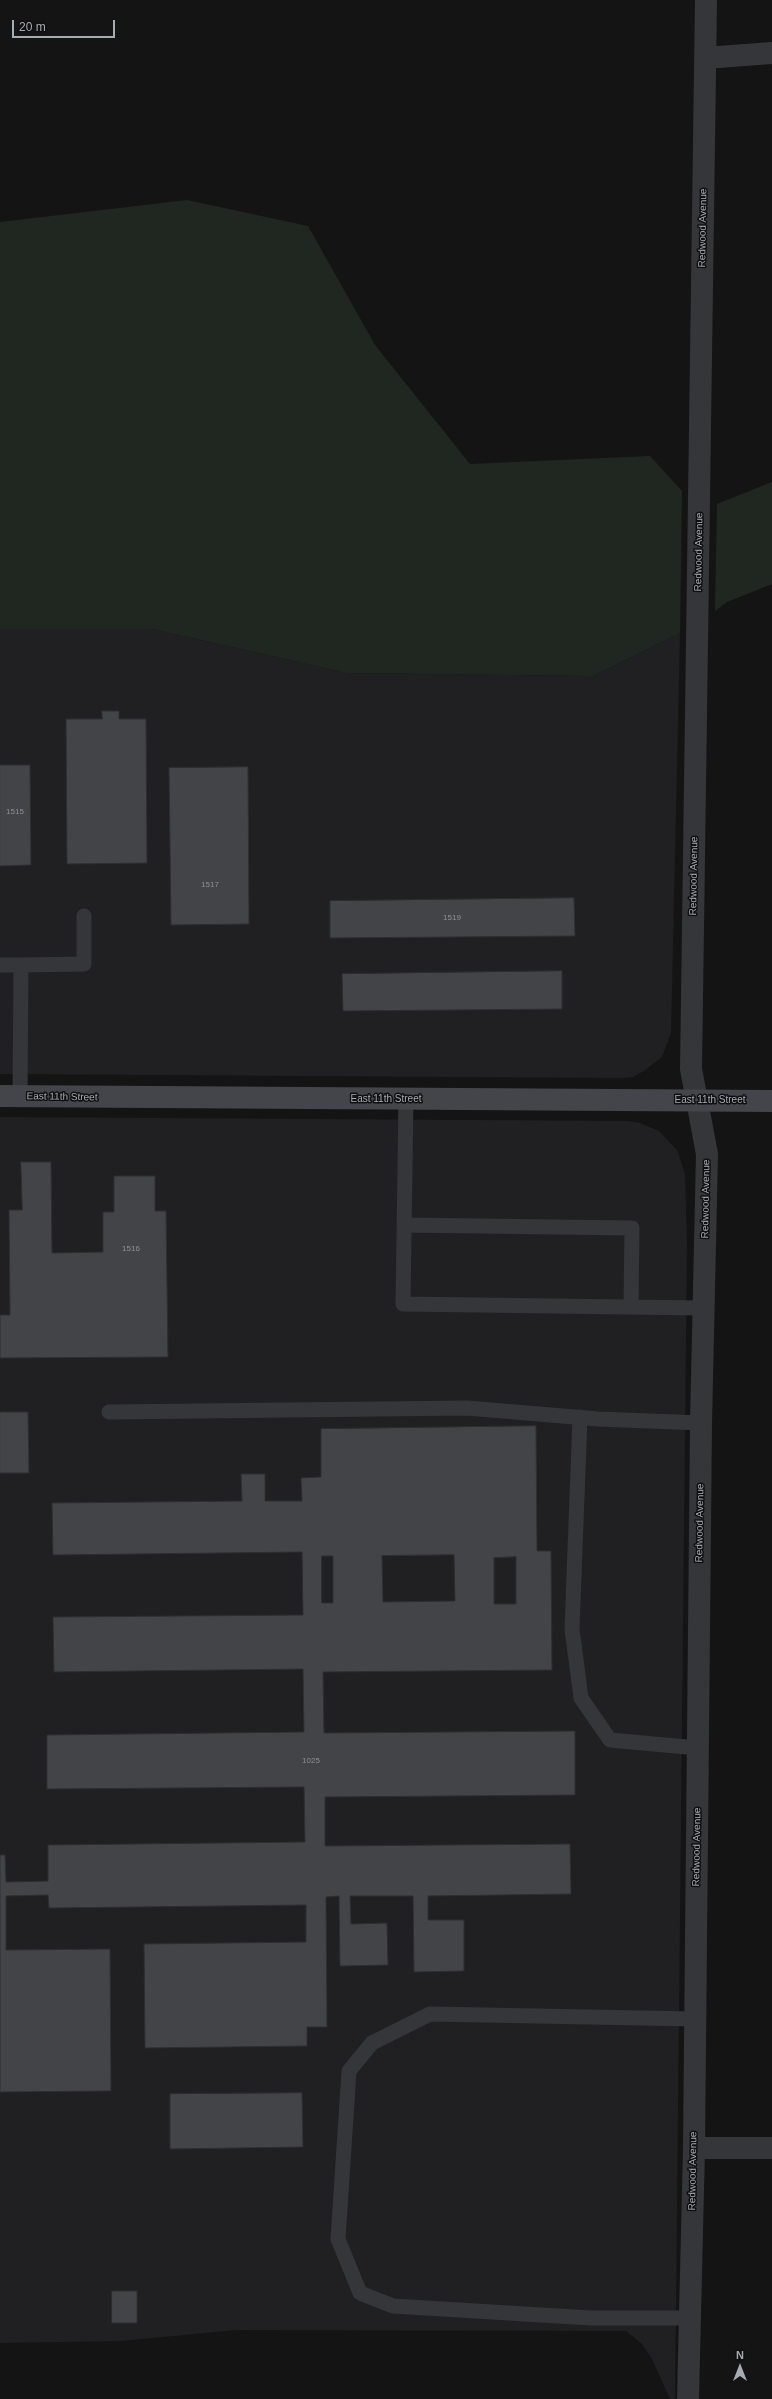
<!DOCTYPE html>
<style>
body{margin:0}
#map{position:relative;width:772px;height:2399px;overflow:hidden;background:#141415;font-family:Helvetica,sans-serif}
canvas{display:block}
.north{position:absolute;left:720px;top:2347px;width:40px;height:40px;-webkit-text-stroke:3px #0f0f10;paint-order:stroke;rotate:0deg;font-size:11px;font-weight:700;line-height:16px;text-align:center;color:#a6acb4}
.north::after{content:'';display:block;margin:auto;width:14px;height:18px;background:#a6acb4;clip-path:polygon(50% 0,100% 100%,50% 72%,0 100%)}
.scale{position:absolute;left:12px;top:20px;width:103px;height:18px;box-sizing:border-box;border:2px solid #a6acb4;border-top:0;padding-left:5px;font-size:12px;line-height:14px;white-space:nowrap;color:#a6acb4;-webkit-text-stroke:3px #0f0f10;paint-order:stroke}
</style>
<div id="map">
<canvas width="772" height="2399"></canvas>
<div class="north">N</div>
<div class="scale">20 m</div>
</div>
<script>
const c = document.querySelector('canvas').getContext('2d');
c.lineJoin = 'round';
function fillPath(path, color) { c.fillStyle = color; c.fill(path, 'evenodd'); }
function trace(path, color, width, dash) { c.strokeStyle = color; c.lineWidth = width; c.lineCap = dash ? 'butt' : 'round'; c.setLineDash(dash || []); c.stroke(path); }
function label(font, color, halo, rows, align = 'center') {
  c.font = font + ' Helvetica,sans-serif'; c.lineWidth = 3; c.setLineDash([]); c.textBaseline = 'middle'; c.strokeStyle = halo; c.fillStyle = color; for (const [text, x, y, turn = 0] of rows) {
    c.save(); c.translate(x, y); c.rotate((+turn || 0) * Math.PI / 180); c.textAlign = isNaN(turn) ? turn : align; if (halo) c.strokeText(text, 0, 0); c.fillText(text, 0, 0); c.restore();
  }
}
fillPath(new Path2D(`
 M0,629H152L347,673L593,676L680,633L671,1033L662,1057L644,1071L633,1077L620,1078L0,1074Z
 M0,1117L628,1121L640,1123L659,1131L677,1150L685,1174L687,1241L675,2399H670L652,2359L642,2344L626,2331L237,2330L120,2341L0,2343Z`), '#202022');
fillPath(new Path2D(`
 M187,200L308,226L375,345L470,464L650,456L682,491L680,633L593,676L347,673L152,629H0V222Z
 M772,482V584L727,602L715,611L717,504Z`), '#202720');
const building = new Path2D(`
 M102,711H119V719H146L147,863L67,864L66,719H102Z
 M0,765H30L31,865L0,866Z
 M248,767L249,924L171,925L169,768Z
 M574,898L575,936L330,938V901Z
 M562,971V1009L343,1011L342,974Z
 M21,1162H51L52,1253L103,1252V1212H114V1176H155V1211H166L168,1357L0,1358V1315H10L9,1210H22Z
 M0,1412H28L29,1473H0Z
 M536,1426L537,1551H551L552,1670L323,1672L324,1733L575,1731V1795L325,1797V1846L570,1844L571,1894L428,1896V1920H464V1971L414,1972L413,1896H350L351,1924L387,1923L388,1965L340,1966L339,1896L326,1897L327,2027H307V2046L145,2048L144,1944L306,1942V1905L49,1908L48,1895L6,1896V1950L110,1949L111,2091L0,2092V1855H5L6,1882L48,1881V1845L305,1842L304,1787L47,1789V1735L304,1732L303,1669L54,1672L53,1617L303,1615L302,1552L53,1555L52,1503L242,1501L241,1474H265V1501H302L301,1478L321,1477V1429ZM454,1555L455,1601L383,1602L382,1556ZM322,1556H333V1603H322ZM516,1557V1604H494V1558Z
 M302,2093L303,2147L170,2149V2094Z
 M112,2291H137V2323H112Z`);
fillPath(building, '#434448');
trace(building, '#2e2e31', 1);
trace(new Path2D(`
 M0,965H21L20,1096
 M21,965L84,964V916
 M406,1099L403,1304L703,1308
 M404,1225L632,1228L631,1307
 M109,1412L467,1408L598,1419L701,1423
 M580,1417L572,1629L581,1698L610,1740L698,1748
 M690,2318H591L393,2306L360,2293L338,2239L349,2071L372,2043L430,2014L696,2019`), '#35363a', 15);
trace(new Path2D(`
 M705,58L772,53
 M694,2148H772
 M688,2399L694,2148L701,1423L707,1154L691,1069L706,0`), '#35363a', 22);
trace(new Path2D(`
 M0,1096L772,1101`), '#43454a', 22);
label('8px', '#8d9299', null, [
 ["1515",15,812],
 ["1517",210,885],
 ["1519",452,918],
 ["1516",131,1249],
 ["1025",311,1761]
]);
label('10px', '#a6acb4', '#0f0f10', [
 ["Redwood Avenue",703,228,-89],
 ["Redwood Avenue",699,552,-89],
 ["Redwood Avenue",694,876,-89],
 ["East 11th Street",62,1097,1],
 ["East 11th Street",386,1099],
 ["East 11th Street",710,1100],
 ["Redwood Avenue",706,1199,-89],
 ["Redwood Avenue",700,1523,-89],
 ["Redwood Avenue",697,1847,-89],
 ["Redwood Avenue",693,2171,-89]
]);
</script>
